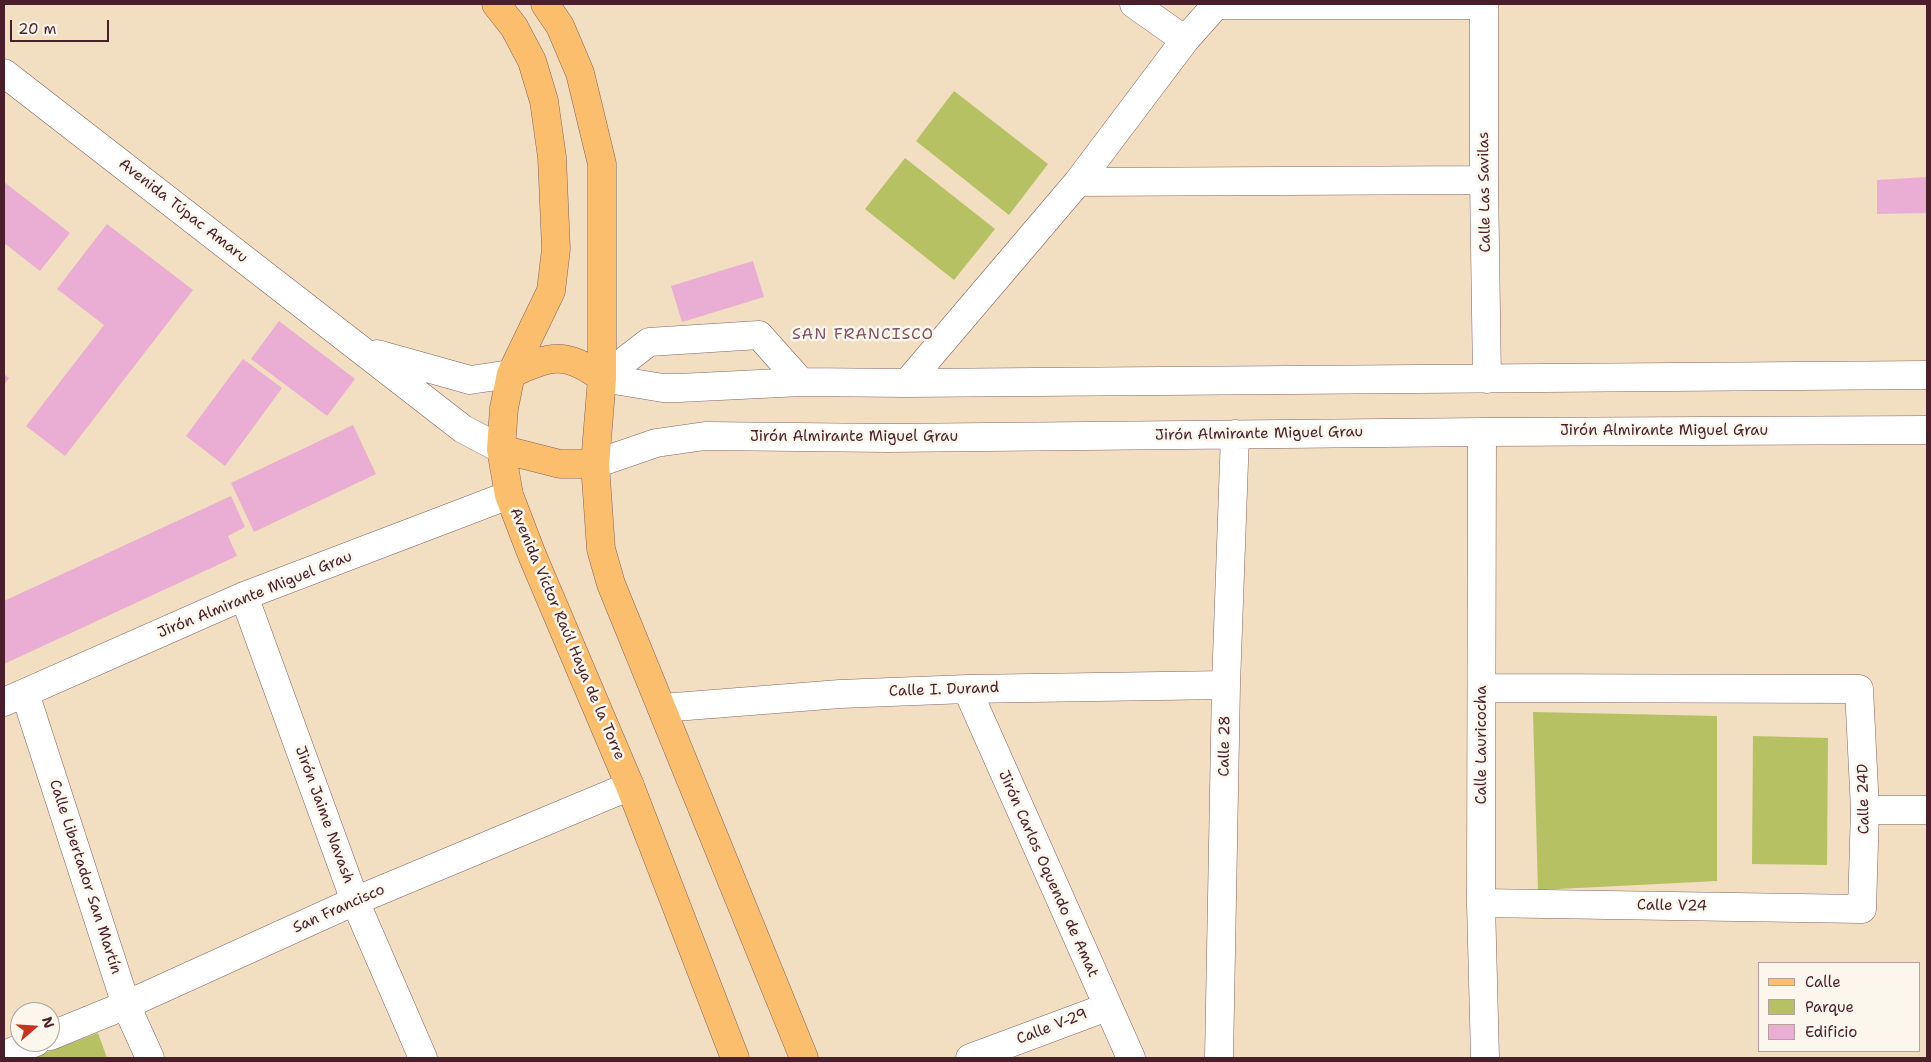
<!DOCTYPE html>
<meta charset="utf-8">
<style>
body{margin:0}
#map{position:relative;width:1931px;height:1062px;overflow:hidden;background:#f2dec0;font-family:"Shantell Sans",sans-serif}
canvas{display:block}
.frame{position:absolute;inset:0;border:5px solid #4a1f2b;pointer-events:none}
.legend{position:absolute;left:1758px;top:962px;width:162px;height:90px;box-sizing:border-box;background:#fbf7ec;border:1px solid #b4a19f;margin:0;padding:6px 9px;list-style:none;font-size:15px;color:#4a1f2b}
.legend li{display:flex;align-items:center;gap:10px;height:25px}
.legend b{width:25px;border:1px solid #b4a19f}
.north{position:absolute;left:10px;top:1002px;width:50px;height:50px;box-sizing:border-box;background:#fbf7ec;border:1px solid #b4a19f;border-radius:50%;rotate:71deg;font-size:14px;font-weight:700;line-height:20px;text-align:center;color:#4a1f2b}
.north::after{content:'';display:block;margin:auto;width:18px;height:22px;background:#c8321e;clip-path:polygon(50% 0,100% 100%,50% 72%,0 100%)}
.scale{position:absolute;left:10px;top:20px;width:99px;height:22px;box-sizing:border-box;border:2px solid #4a1f2b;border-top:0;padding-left:6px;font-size:15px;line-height:18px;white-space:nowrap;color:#4a1f2b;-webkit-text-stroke:4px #fbf7ec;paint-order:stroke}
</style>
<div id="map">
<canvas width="1931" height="1062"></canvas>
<div class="frame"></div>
<ul class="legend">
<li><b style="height:6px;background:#fabe6d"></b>Calle</li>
<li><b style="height:14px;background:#b5c162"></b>Parque</li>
<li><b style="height:14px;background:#eaadd3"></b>Edificio</li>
</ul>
<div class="north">N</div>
<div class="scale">20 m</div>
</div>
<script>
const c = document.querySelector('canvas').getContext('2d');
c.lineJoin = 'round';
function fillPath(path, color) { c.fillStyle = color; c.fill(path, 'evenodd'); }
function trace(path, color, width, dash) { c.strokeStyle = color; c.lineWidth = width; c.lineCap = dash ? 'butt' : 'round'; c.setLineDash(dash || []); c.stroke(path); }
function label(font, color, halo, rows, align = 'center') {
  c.font = font + ' "Shantell Sans",sans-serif'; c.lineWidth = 5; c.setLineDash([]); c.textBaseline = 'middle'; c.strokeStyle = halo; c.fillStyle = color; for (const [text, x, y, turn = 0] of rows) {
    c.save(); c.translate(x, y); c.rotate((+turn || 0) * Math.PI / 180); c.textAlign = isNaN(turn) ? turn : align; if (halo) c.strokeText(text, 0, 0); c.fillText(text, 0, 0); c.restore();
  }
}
fillPath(new Path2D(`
 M954,91L1048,164L1009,215L916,141Z
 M905,158L995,229L954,280L865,209Z
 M1533,712L1717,716V881L1538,890Z
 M1753,736L1828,738L1827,865L1752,864Z
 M98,1033L107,1058H31Z`), '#b5c162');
fillPath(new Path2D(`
 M1927,177V213L1877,214V180Z
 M4,182L70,233L40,271L4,243Z
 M107,224L193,290L65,456L26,426L104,325L57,289Z
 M753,261L764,297L682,322L671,286Z
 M279,321L355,379L327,416L251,359Z
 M243,359L282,388L225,466L186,436Z
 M4,374L9,378L4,385Z
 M353,425L376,474L254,532L231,483Z
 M231,496L245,527L228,536L237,556L4,664V601Z`), '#eaadd3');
const minor = new Path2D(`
 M1134,4L1185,40
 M1484,4V180L1487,379
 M1216,5H1484
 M4,73L463,429L501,449
 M1078,182L1484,180
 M377,354L470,380L511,374
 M602,378L663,388H679L801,382L907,383L1927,375
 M602,378L649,342L759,335L801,382
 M907,383L1078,182L1185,40L1217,4
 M1482,432L1481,903L1485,1058
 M595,464L656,443L705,436L888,438L1482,432L1927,430
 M244,596L355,901L423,1058
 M967,689L1131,1058
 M25,693L126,1005L150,1058
 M4,702L244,596L509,495
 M662,708L840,694L967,689L1226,685
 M1865,810H1927
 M1481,903L1862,909L1865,810L1859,689L1482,688
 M50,1036L126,1005L355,901L630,786
 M4,1055L36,1042
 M970,1058L1107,1007
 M1219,1058L1226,685L1235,434`);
const major = new Path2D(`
 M496,4L514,27L532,61L544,101L552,157L556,249L551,291L511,374L504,408L501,449L509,495L532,555L630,786L735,1058
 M545,4L560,26L580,73L602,164V378L595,464L601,549L611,584L804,1058
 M511,374C550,355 566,351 602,378
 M501,449L560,464H595`);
trace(minor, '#85625f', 29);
trace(major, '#85625f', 29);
trace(minor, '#fff', 28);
trace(major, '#fabe6d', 28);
label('15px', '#4a1f2b', '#fbf7ec', [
 ["Calle Las Savilas",1485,192,-91],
 ["Avenida Túpac Amaru",183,211,38],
 ["Jirón Almirante Miguel Grau",1664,431],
 ["Jirón Almirante Miguel Grau",1259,434,-1],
 ["Jirón Almirante Miguel Grau",854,437],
 ["Jirón Almirante Miguel Grau",255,595,-22],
 ["Avenida Víctor Raúl Haya de la Torre",567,634,67],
 ["Calle I. Durand",944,690,-2],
 ["Calle Lauricocha",1482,745,-90],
 ["Calle 28",1225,746,-89],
 ["Calle 24D",1864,799,-91],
 ["Jirón Jaime Navash",324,815,70],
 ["Jirón Carlos Oquendo de Amat",1048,874,66],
 ["Calle Libertador San Martín",85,877,72],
 ["Calle V24",1672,906,1],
 ["San Francisco",339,909,-24],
 ["Calle V-29",1052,1027,-21]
]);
c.letterSpacing = '1px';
label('16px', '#825166', '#fbf7ec', [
 ["SAN FRANCISCO",863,335]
]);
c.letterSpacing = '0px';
</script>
